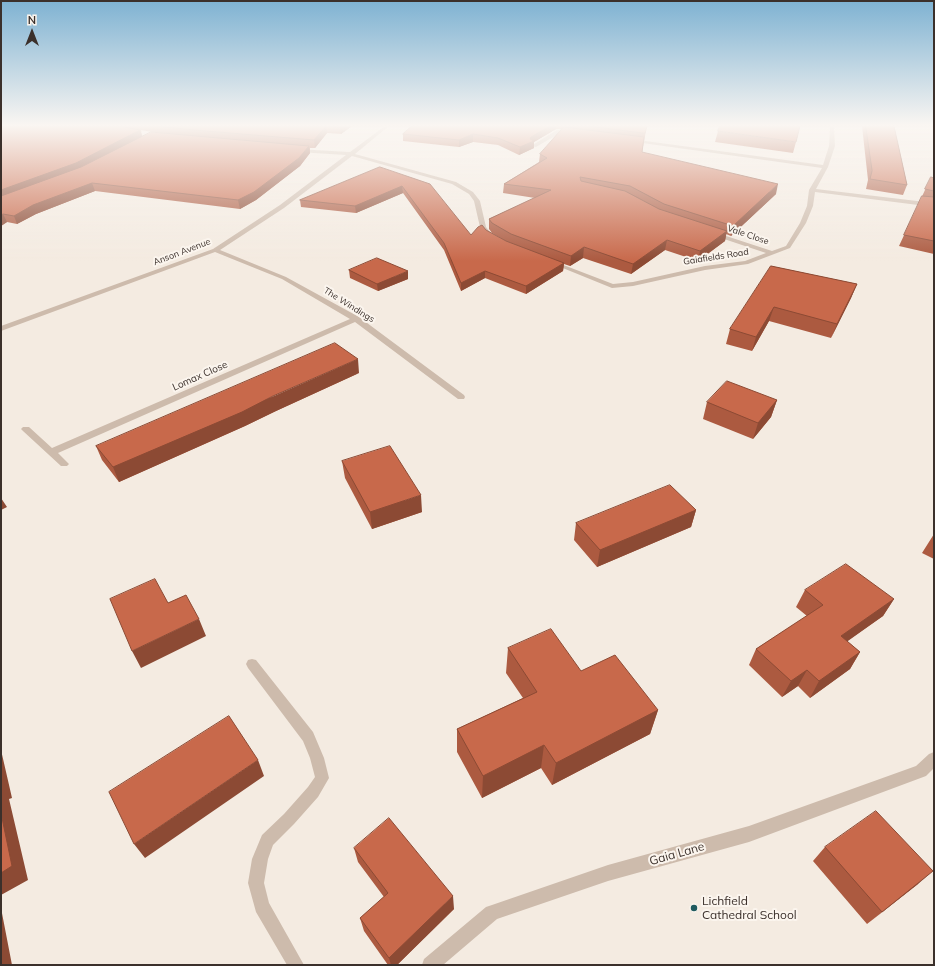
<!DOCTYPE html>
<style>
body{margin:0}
#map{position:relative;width:935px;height:966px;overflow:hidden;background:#f4ebe1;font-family:Mulish,sans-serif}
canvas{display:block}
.frame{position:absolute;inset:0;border:2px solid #3b302b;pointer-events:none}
.north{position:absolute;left:12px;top:12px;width:40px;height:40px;-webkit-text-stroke:3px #fbf5ee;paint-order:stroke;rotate:0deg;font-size:11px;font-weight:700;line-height:16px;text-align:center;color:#3b302b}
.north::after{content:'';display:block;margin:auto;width:14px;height:18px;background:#3b302b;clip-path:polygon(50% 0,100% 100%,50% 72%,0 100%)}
</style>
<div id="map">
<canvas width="935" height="966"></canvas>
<div class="frame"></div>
<div class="north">N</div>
</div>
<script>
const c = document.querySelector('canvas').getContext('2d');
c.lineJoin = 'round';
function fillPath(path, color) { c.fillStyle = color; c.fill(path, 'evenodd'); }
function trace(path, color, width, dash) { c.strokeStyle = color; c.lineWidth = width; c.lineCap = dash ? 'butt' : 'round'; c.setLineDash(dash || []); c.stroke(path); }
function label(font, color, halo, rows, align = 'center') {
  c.font = font + ' Mulish,sans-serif'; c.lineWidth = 4; c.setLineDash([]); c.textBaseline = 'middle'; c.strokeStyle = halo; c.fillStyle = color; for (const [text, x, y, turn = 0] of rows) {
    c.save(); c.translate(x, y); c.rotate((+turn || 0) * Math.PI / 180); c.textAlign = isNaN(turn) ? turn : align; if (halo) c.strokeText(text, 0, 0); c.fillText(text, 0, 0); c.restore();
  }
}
fillPath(new Path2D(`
 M252,659L256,660L313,732L324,758L329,778L318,797L294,824L273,845L268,859L264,883L269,903L304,965H287L256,912L248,883L252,859L262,835L284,814L308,787L315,777L310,758L303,741L248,668L246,664L248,660Z`), '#cdbbac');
fillPath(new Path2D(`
 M385,126H389L355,154L456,182L473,192L480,201L486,227L493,236L492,237H488L480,227L474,201L469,194L452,184L352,156L284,208L220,250L286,277L359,317L464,395L465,397L464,399H458L355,322L58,453L69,464L67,466H61L23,431L21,429L23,427H29L52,448L350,319L282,279L215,252L1,331V326L213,249L280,205L346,155L298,152L296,151V149L350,152Z
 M830,126H834L835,146L828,167L816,189L934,203V207L815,192L813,206L806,223L790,248L748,264L705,270L633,286L612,288L548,262L553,261L613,284L633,282L705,266L745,261L766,253L712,235L711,234L714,232L772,251L786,246L800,223L807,206L809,190L822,168L628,141L631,139L823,165L829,146Z
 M557,130L576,133L574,134L560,133L536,147L531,146Z
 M934,752V768L926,776L749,842L608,881L497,919L443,965H422L424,959L486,907L492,905L608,865L749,826L916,766L929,754Z`), '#cdbbac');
fillPath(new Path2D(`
 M1,126H352L341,134L327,133L315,148H310V153L300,166L256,200L240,209L95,191L36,214L17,224L7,222L1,226ZM141,130L158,133L142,137Z
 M412,126H647L642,152L776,194L731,236L726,234L725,241L698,261L665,250L631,274L583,258L570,266L564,264L563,271L526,294L485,278L461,291L444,250L403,193L356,213L301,207L300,200L380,167L471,235L486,230L507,242L492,233L489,229V219L535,198L503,193L504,184L539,162L540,154L561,129H556L534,142V148L519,155L498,145L473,142L459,147L403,141V134Z
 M862,126H894L907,185L903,195L866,189L868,180Z
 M718,131L796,142L793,153L715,142Z
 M931,177L934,178V254L899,246Z
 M771,266L857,284L851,298L831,338L769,321L752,351L726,344L730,329Z
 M349,270L408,279L378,291L350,278Z
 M359,373L276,411L245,426L119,482L102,460L96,446Z
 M777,400L771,417L753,439L703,419L707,402Z
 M342,461L422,512L372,529L345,478Z
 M696,510L691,527L597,567L574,540L576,523Z
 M934,534V559L922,553Z
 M805,590L894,599L883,616L847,641L860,652L850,669L810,698L798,686L782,697L749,665L756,649L807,616L796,607Z
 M508,648L581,671L658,710L650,734L552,785L541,768L482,798L457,752V729L523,698L506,673Z
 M825,847L918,884L867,924L813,861Z
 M354,848L454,909L397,965H388L364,931L360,918L384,897L358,862Z`), '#ac5a40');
fillPath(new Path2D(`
 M326,126L327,133L315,148L314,140Z
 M342,126H352L341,134L340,127Z
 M550,126H556V129L534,142V148L519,155L520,147L531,137Z
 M140,130L143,138L78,171L1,199V190Z
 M473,134V142L459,147V140Z
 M309,146L310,153L300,166L256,200L240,209L238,200Z
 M92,183L95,191L36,214L17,224L14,216L33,205Z
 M778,184L776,194L731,236L733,226Z
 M402,186L403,193L356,213L355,206Z
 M3,214L7,222L1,226V215Z
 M727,231L725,241L698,261L700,251Z
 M667,240L665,250L631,274L633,264Z
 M584,247L583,258L570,266L571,256Z
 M564,263L563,271L526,294V286Z
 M408,271V279L378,291L377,284Z
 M485,271V278L461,291V283Z
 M857,284L851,298L831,338L837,324Z
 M774,307L769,321L752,351L756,337Z
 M358,359L359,373L276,411L245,426L119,482L113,467Z
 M777,400L771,417L753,439L758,423Z
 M421,495L422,512L372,529L370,512Z
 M1,498L7,507L1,510Z
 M696,510L691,527L597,567L600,550Z
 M894,599L883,616L831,653L841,636Z
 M199,619L206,636L141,668L132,651Z
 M860,652L850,669L810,698L819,681Z
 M807,670L798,686L782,697L791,681Z
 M658,710L650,734L552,785L556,763Z
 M544,745L541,768L482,798L483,776Z
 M1,750L12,798L9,799L28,880L1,895Z
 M258,760L264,776L145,858L134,844Z
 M933,871L918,884L867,924L882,912Z
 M453,896L454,909L397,965H391L389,958Z
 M1,908L12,965H1Z`), '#8c4a34');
const building = new Path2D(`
 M1,126H119L140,130L76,163L1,190Z
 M157,126H326L314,140L194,130Z
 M328,126H342L340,127Z
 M412,126H550L531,137L530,139L534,141L520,147L498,138L473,134L459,140L403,134Z
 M589,126H647L645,133Z
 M720,126H800L796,142L718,131Z
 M866,126H894L907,185L870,179L872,171Z
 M564,127L644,137L642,152L778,184L733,226L664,204L630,186L580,177L581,181L625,191L659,209L727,231L700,251L667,240L633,264L584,247L571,256L511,234L492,223L489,219L551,190L504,184L547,158L540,154Z
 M151,132L309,146L299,158L254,192L238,200L92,183L33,205L14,216L3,214L1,215V196L81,167Z
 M380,167L430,184L471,235L478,227L482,225L486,230L506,241L564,263L526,286L485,271L461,283L444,243L402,186L355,206L300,200Z
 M931,177L934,178V191L925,189Z
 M922,196L934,197V241L904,235Z
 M377,258L408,271L377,284L349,270Z
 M771,266L857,284L837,324L774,307L756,337L730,329Z
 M335,343L358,359L273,396L242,412L113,467L96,446Z
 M727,381L777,400L758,423L707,402Z
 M390,446L421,495L370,512L342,461Z
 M670,485L696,510L600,550L576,523Z
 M846,564L894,599L841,636L860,652L819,681L807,670L791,681L756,649L823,605L805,590Z
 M155,579L168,603L186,595L199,619L132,651L110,599Z
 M551,629L581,671L615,655L658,710L556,763L544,745L483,776L457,729L537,692L508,648Z
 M229,716L258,760L134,844L109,792Z
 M876,811L933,871L882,912L825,847Z
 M1,813L12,866L1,873Z
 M389,818L453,896L389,958L360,918L388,893L354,848Z`);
fillPath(building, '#c8694b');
trace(building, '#8c4a34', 1);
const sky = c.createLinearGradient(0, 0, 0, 261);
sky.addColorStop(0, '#7eb2d2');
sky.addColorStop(0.48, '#faf6f2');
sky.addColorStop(1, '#faf6f200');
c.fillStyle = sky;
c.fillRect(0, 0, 935, 261);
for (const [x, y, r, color] of [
 [694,908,4,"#1f5a5e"]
]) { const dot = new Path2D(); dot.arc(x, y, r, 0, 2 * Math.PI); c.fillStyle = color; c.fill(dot); trace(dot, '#fbf5ee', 1.5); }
label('9px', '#3b302b', '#fbf5ee', [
 ["Vale Close",748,235,19],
 ["Anson Avenue",182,252,-21],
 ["Gaiafields Road",716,257,-9],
 ["The Windings",349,305,32]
]);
label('10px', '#3b302b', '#fbf5ee', [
 ["Lomax Close",200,376,-24]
]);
label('12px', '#3b302b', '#fbf5ee', [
 ["Gaia Lane",677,854,-16]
]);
label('12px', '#3b302b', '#fbf5ee', [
 ["Lichfield",702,901],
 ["Cathedral School",702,915]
], 'left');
</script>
